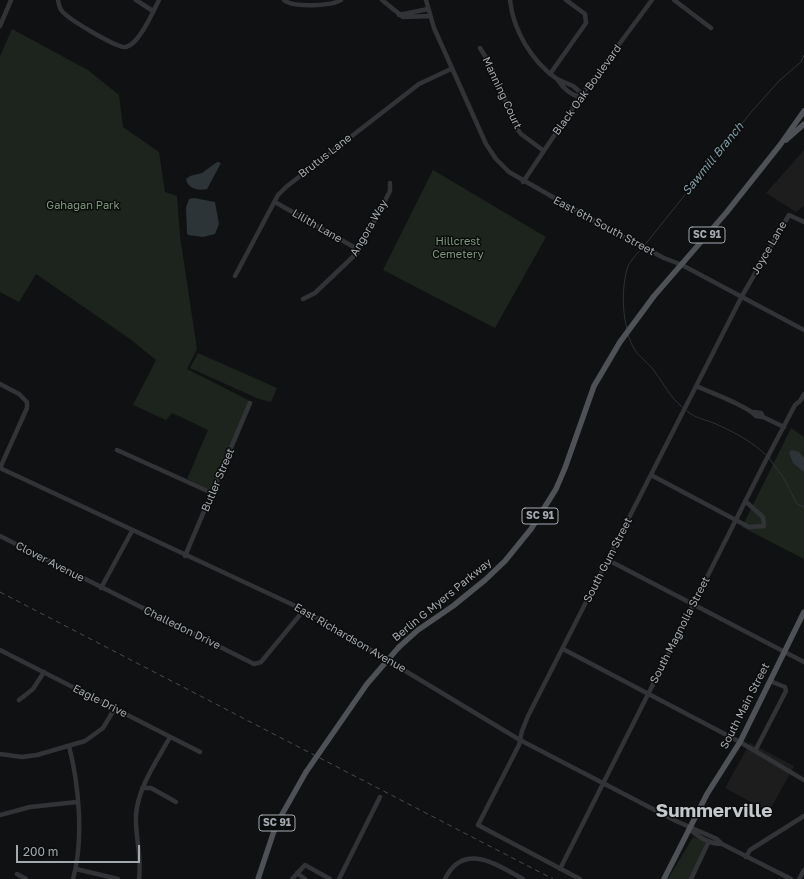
<!DOCTYPE html>
<style>
body{margin:0}
#map{position:relative;width:804px;height:879px;overflow:hidden;background:#101112;font-family:"Golos Text",sans-serif}
canvas{display:block}
.scale{position:absolute;left:16px;top:845px;width:124px;height:18px;box-sizing:border-box;border:2px solid #a4a9b0;border-top:0;padding-left:5px;font-size:12px;line-height:14px;white-space:nowrap;color:#a4a9b0;-webkit-text-stroke:3px #0b0c0c;paint-order:stroke}
</style>
<div id="map">
<canvas width="804" height="879"></canvas>
<div class="scale">200 m</div>
</div>
<script>
const c = document.querySelector('canvas').getContext('2d');
c.lineJoin = 'round';
function fillPath(path, color) { c.fillStyle = color; c.fill(path, 'evenodd'); }
function trace(path, color, width, dash) { c.strokeStyle = color; c.lineWidth = width; c.lineCap = dash ? 'butt' : 'round'; c.setLineDash(dash || []); c.stroke(path); }
function label(font, color, halo, rows, align = 'center') {
  c.font = font + ' "Golos Text",sans-serif'; c.lineWidth = 3; c.setLineDash([]); c.textBaseline = 'middle'; c.strokeStyle = halo; c.fillStyle = color; for (const [text, x, y, turn = 0] of rows) {
    c.save(); c.translate(x, y); c.rotate((+turn || 0) * Math.PI / 180); c.textAlign = isNaN(turn) ? turn : align; if (halo) c.strokeText(text, 0, 0); c.fillText(text, 0, 0); c.restore();
  }
}
fillPath(new Path2D(`
 M804,150V206L796,212L766,193Z
 M750,743L794,766L769,812L725,788Z`), '#1d1d1e');
fillPath(new Path2D(`
 M12,29L88,70L119,95L123,127L159,152L165,192L177,196L180,236L197,349L187,369L252,402L211,490L187,479L208,430L172,413L166,420L133,405L156,360L130,339L36,274L19,302L0,292V56Z
 M433,170L546,237L495,328L383,270Z
 M198,353L277,388L271,402L259,399L190,368Z
 M791,428L804,437V559L742,527Z
 M693,837L706,842L690,879H668Z`), '#1d241d');
fillPath(new Path2D(`
 M217,162L221,163L207,189C198,191 188,189 186,179L190,176L202,173Z
 M194,198L215,202L219,224L215,234L203,237L188,235L187,233L186,207L189,199Z
 M792,450L799,452L804,458V472L793,463L789,452Z`), '#2c3438');
trace(new Path2D(`
 M644,246L752,111L780,80L801,62L804,55
 M627,329C622,310 622,288 627,269C629,262 637,254 642,248
 M628,334C634,356 644,357 655,372C664,384 670,397 682,407
 M687,411C696,419 705,419 716,424C734,432 753,442 767,456
 M769,458L783,477L797,504L804,507`), '#2c3438', 1);
trace(new Path2D(`
 M58,0C59,4 59,8 62,11C68,19 118,49 126,47C139,44 153,12 159,0
 M136,0L153,11
 M284,0C292,8 332,6 341,0
 M382,0L403,17L430,16
 M426,0L434,28L486,144L496,159L509,172L614,232L664,258L682,265L804,330
 M510,0C513,30 532,62 557,79
 M674,0L711,28
 M399,15L428,9
 M0,26L11,0
 M480,48L490,64L518,130L521,134L544,151
 M550,74L586,23L585,14L566,0
 M557,79L573,86L580,92V97C570,95 563,88 557,79Z
 M523,182L580,97L652,0
 M275,202L359,250
 M235,276L278,195L286,187L419,84L451,69
 M303,299L315,293L358,252L390,191V183
 M0,384L19,394L27,402V408L0,468
 M696,386C709,392 748,406 756,416L763,417
 M753,412L761,413L763,417L784,427
 M117,450L212,493
 M0,468L304,610L520,740L676,821L717,839L722,844L791,879
 M651,475L749,527L764,526L763,517L745,501
 M0,536L254,664L261,662L304,610
 M185,556L250,403
 M608,560L804,662
 M101,588L132,531
 M563,649L740,742L804,780
 M0,650L200,752
 M19,700L33,689L44,672
 M69,746C79,785 84,840 73,879
 M755,751L786,691L785,687L770,681
 M0,754L22,757L37,755L85,741L103,728L115,708
 M142,788H151L176,802
 M0,815L30,807L77,802
 M689,828C697,837 710,844 722,844
 M746,857L750,850L804,816
 M76,869L118,879
 M560,869L765,462L795,405L800,401L804,394
 M297,873L305,879
 M17,874L26,879
 M139,879C142,857 135,836 136,815C138,787 157,761 170,737
 M292,879L305,865L330,879
 M339,879L380,797
 M445,879C464,841 497,865 523,879
 M580,879L478,825L519,745L522,731L528,716L742,296L789,215L804,222
 M691,879L709,841
 M799,879L804,870`), '#323336', 4.5);
trace(new Path2D(`
 M786,140L804,124
 M399,647L418,630L453,606L485,580L505,561L531,529L556,489L565,468L594,386L620,342L654,296L726,213L780,145L804,111
 M258,879L276,825L306,772
 M664,879L707,794L740,742L804,612`), '#4e5155', 5.5);
trace(new Path2D(`
 M0,592L553,879`), '#494b4f', 1, [5, 4]);
trace(new Path2D(`
 M306,772L367,684L399,647`), '#4e5155', 5.5);
for (const [x, y, w] of [
 [707,235,36],
 [540,516,36],
 [277,823,36]
]) { const box = new Path2D(); box.roundRect(x - w / 2, y - 8, w, 16, 3); c.fillStyle = '#0b0c0c'; c.fill(box); trace(box, '#a4a9b0', 1); }
label('bold 10px', '#a4a9b0', null, [
 ["SC 91",707,235],
 ["SC 91",540,516],
 ["SC 91",277,823]
]);
label('11px', '#a4a9b0', '#0b0c0c', [
 ["Black Oak Boulevard",587,90,-54],
 ["Manning Court",502,93,65],
 ["Brutus Lane",325,156,-38],
 ["Lilith Lane",317,226,30],
 ["East 6th South Street",604,226,28],
 ["Angora Way",369,228,-60],
 ["Joyce Lane",769,248,-60],
 ["Butler Street",218,480,-67],
 ["South Gum Street",608,560,-63],
 ["Clover Avenue",50,562,27],
 ["Berlin G Myers Parkway",442,600,-39],
 ["Challedon Drive",182,628,26],
 ["South Magnolia Street",680,630,-63],
 ["East Richardson Avenue",350,638,30],
 ["Eagle Drive",100,701,27],
 ["South Main Street",745,706,-63]
]);
label('11px', '#7f997d', '#0b0c0c', [
 ["Gahagan Park",83,206],
 ["Hillcrest",458,242],
 ["Cemetery",458,255]
]);
label('italic 12px', '#7e9ba8', '#0b0c0c', [
 ["Sawmill Branch",713,159,-51]
]);
label('bold 19px', '#c4c8cd', '#0b0c0c', [
 ["Summerville",714,811]
]);
</script>
